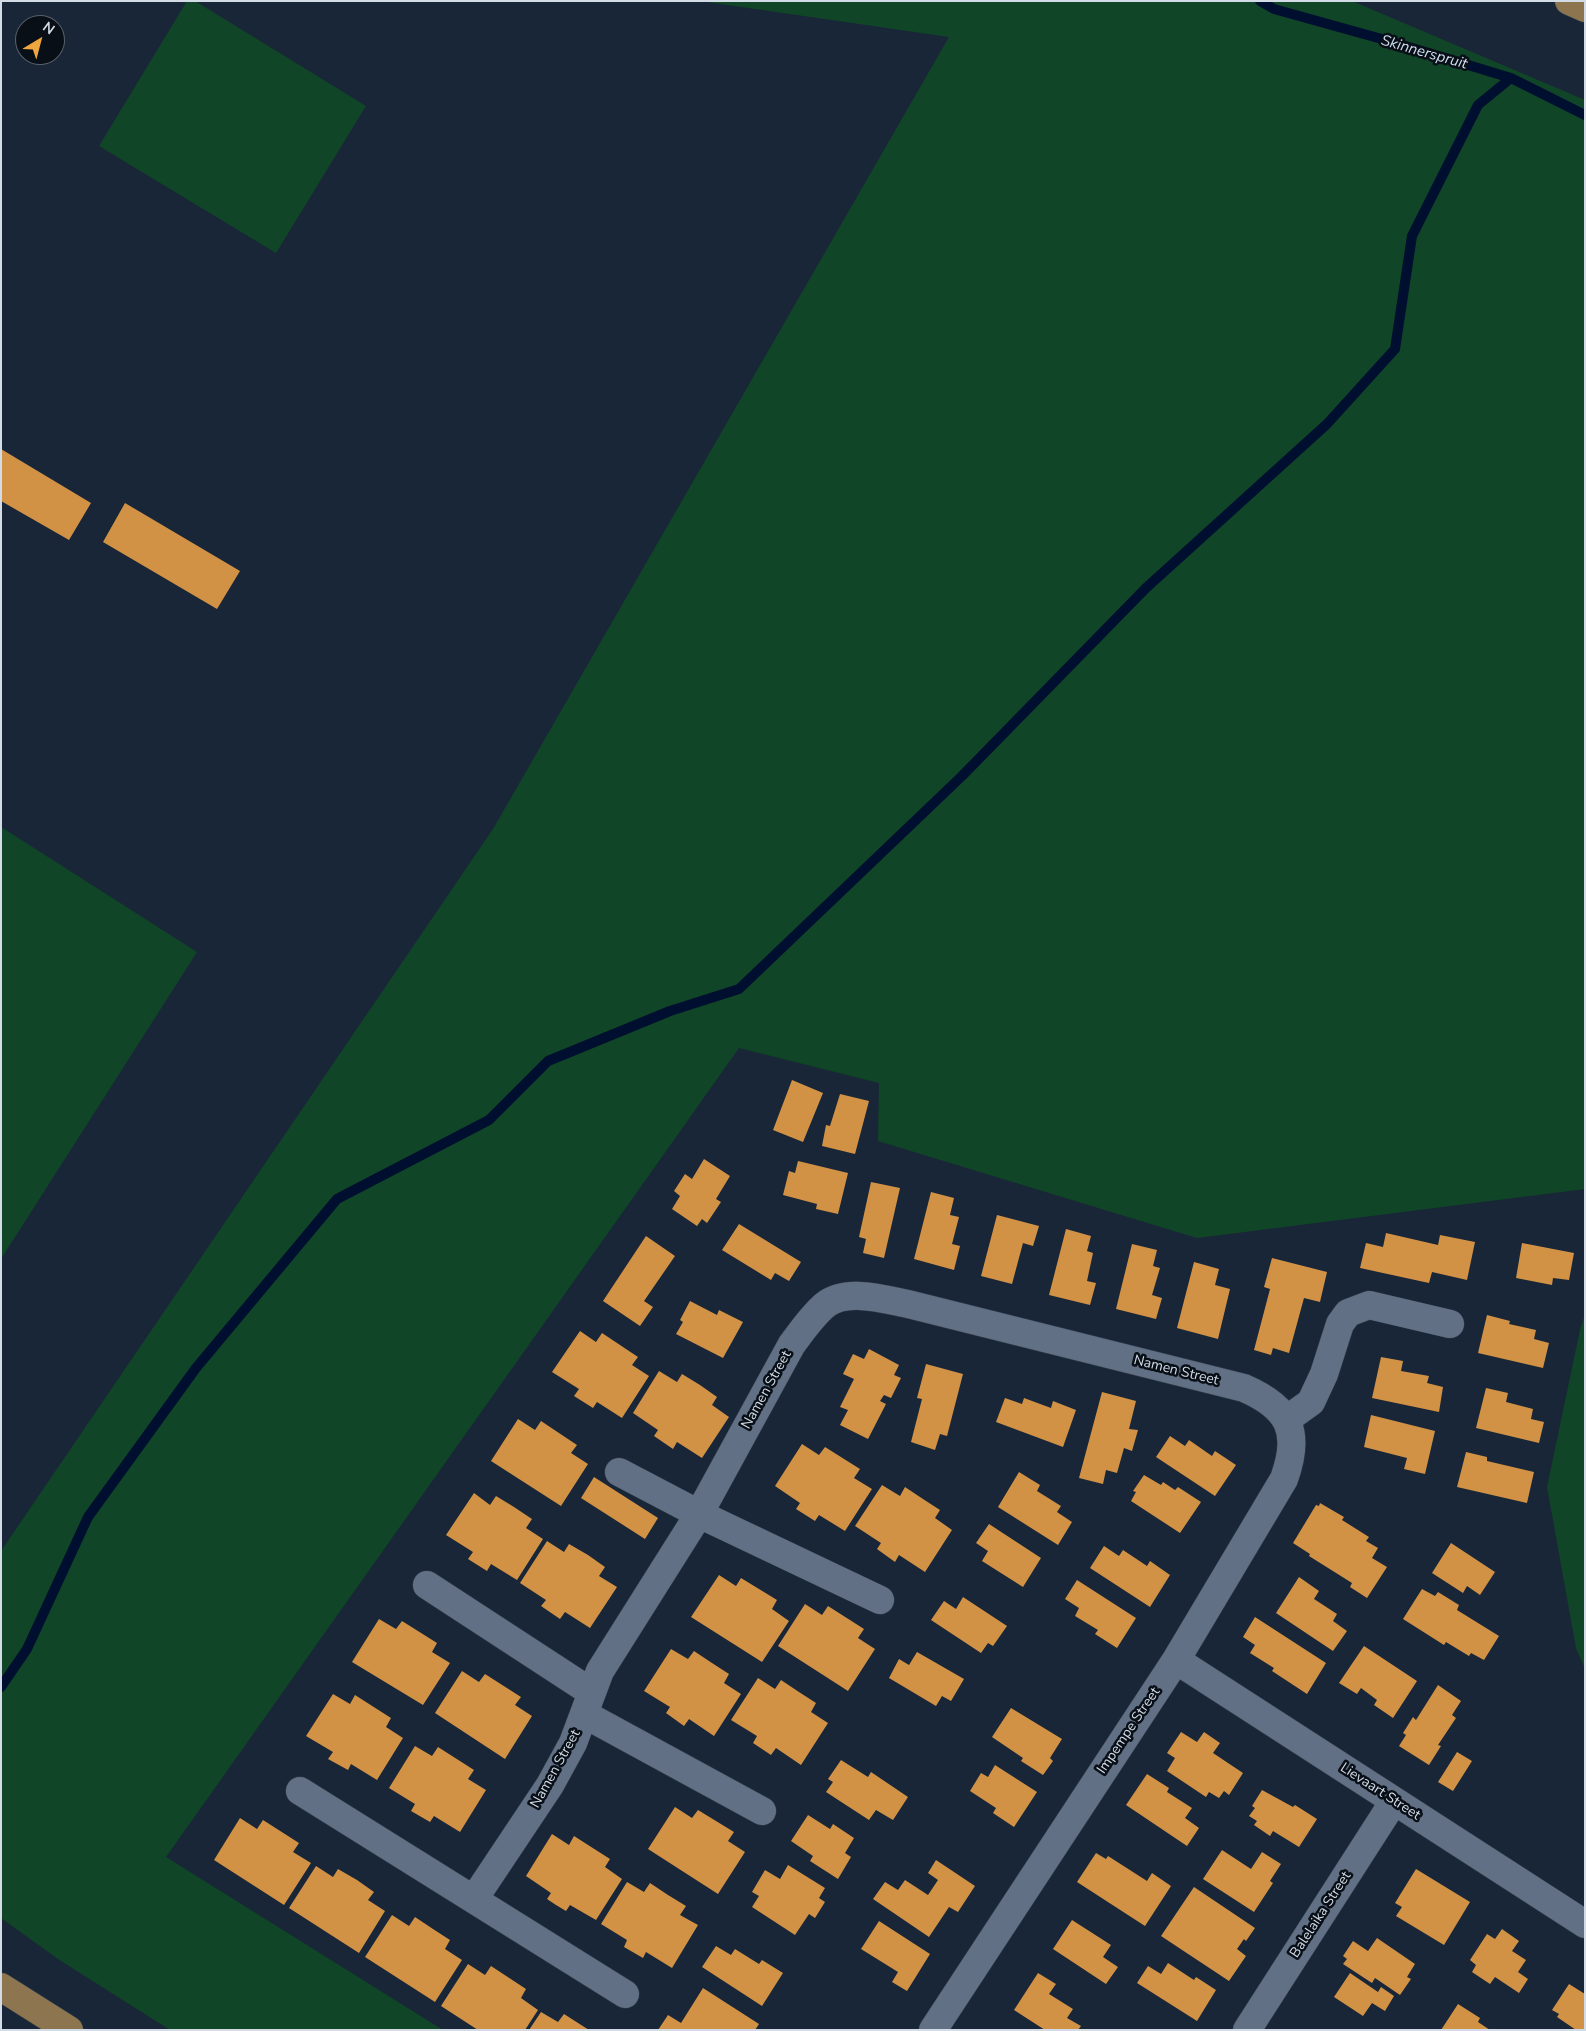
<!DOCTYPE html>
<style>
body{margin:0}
#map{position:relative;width:1586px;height:2031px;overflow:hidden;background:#192637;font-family:"Nunito Sans",sans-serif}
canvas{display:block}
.frame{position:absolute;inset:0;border:2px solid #d2dbe6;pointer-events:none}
.north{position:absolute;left:15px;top:15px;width:50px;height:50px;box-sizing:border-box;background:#090f17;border:1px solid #59616a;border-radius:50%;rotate:37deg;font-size:14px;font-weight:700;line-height:20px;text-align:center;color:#d2dbe6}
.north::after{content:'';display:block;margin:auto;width:18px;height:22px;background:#f0a63e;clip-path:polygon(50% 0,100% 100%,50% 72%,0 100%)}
</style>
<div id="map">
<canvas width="1586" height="2031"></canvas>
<div class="frame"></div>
<div class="north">N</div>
</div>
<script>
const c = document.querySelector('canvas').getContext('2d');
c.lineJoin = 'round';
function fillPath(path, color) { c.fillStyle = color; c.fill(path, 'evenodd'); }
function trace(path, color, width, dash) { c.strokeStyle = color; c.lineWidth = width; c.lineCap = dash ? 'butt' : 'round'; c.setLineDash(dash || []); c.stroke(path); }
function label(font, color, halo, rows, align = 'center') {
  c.font = font + ' "Nunito Sans",sans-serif'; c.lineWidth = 5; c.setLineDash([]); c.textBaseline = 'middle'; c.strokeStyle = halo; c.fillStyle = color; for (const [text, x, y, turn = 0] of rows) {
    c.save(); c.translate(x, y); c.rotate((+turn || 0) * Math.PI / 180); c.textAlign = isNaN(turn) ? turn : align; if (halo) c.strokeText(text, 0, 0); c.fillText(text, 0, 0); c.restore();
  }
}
fillPath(new Path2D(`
 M187,1H195L366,106L276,253L99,146Z
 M700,1H1352L1585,100V1189L1197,1238L878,1141L879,1083L739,1048L166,1857L443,2030H170L58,1959L1,1918V1551L493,829L949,37Z
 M1,827L197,952L1,1259Z
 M1585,1314V1669L1576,1648L1547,1487L1580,1330Z`), '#104627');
trace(new Path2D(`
 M1260,1L1274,9L1389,41L1511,78L1585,115
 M1,1687L27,1649L88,1517L196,1368L337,1199L489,1120L548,1061L670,1011L739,989L962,776L1146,588L1327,424L1395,349L1412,236L1478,105L1511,78`), '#000e2f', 10);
fillPath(new Path2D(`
 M1,449L91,503L69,540L1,501Z
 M125,503L240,571L217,609L103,542Z
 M792,1080L823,1093L803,1142L773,1130Z
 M840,1094L869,1101L855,1154L822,1146L826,1125L830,1126Z
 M704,1159L730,1176L716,1199L721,1202L707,1223L702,1219L697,1226L672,1209L680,1196L674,1191L685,1174L692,1179Z
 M798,1161L848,1173L838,1214L816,1209L817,1204L783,1195L789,1171L795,1173Z
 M871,1182L900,1188L884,1258L863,1253L866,1239L859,1237Z
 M931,1192L954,1198L950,1215L959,1217L952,1244L960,1246L954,1270L914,1259Z
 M997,1215L1039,1226L1033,1246L1023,1243L1012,1284L981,1276Z
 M739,1224L801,1262L789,1281L775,1273L771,1280L722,1250Z
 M1066,1229L1091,1236L1087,1251L1093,1253L1087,1281L1096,1283L1090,1305L1049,1295Z
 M1386,1233L1438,1245L1440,1235L1475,1242L1467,1280L1432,1272L1429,1283L1360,1268L1366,1243L1383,1247Z
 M646,1236L675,1256L644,1301L653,1307L640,1326L603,1301Z
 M1522,1243L1574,1253L1569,1280L1553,1278L1552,1285L1516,1278Z
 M1132,1244L1157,1250L1153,1266L1160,1268L1152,1295L1162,1298L1156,1319L1116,1309Z
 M1272,1258L1327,1272L1320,1302L1304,1298L1289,1353L1273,1348L1271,1355L1254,1350L1270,1289L1264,1287Z
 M1194,1262L1219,1269L1215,1285L1230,1289L1218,1339L1177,1328Z
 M690,1301L717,1315L719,1310L743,1322L723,1358L676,1334L683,1322L680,1320Z
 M1487,1315L1510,1321L1509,1324L1536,1330L1534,1339L1549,1343L1543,1368L1478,1353Z
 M580,1331L596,1342L602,1333L638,1357L632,1365L649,1376L622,1418L597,1402L593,1408L574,1396L579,1389L552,1372Z
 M869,1349L899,1365L894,1375L901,1378L891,1398L884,1395L880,1401L886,1404L868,1439L840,1425L848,1410L840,1407L854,1379L843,1374L853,1354L864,1359Z
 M1381,1357L1403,1361L1401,1371L1429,1376L1427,1383L1443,1387L1439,1412L1372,1398Z
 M926,1364L963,1374L947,1436L940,1434L935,1450L911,1442L922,1399L917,1398Z
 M659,1371L677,1382L682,1374L700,1385L717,1397L712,1405L729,1417L702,1458L677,1442L673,1449L654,1436L658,1430L633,1413Z
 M1486,1388L1508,1393L1506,1402L1533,1409L1531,1419L1544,1422L1539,1443L1476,1428Z
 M1102,1392L1136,1401L1129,1429L1138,1430L1132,1451L1124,1448L1117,1473L1106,1470L1103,1484L1079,1478Z
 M1005,1398L1022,1404L1024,1398L1051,1408L1053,1401L1076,1410L1063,1447L996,1422Z
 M1371,1415L1435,1431L1425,1474L1404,1469L1407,1458L1364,1447Z
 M518,1419L535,1430L541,1421L577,1445L571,1453L588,1464L561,1506L491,1461Z
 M1170,1436L1185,1446L1189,1440L1212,1456L1215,1451L1236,1465L1215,1496L1156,1457Z
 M802,1444L819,1455L825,1447L860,1469L854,1478L872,1489L845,1531L819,1515L815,1521L796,1509L800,1503L775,1486Z
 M1466,1452L1487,1457V1461L1534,1472L1527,1503L1457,1487Z
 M1019,1472L1040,1485L1037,1491L1061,1506L1057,1512L1072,1522L1058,1545L998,1507Z
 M1144,1475L1161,1485L1163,1482L1175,1490L1178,1487L1201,1502L1180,1533L1131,1501L1136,1492L1133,1491Z
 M594,1477L658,1518L645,1539L581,1498Z
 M882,1485L900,1496L905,1487L923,1499L940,1510L935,1518L952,1530L925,1572L899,1555L895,1562L877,1549L881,1543L855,1526Z
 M474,1493L490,1505L496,1496L514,1507L532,1519L526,1528L543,1539L517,1580L491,1564L487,1571L468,1559L473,1552L446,1535Z
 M1320,1503L1344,1517L1342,1520L1369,1537L1366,1541L1378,1548L1372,1558L1387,1567L1367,1598L1350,1587L1352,1583L1309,1556L1310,1554L1293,1543L1316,1505L1319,1506Z
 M989,1524L1041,1558L1023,1587L982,1561L988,1551L976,1543Z
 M547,1541L564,1552L569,1544L588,1555L605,1567L599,1576L617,1587L590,1628L565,1612L560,1619L541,1606L546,1600L520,1583Z
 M1451,1543L1495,1572L1480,1595L1467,1586L1463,1593L1432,1573Z
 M1104,1546L1119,1556L1123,1550L1147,1566L1150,1561L1170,1575L1150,1607L1090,1568Z
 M719,1575L736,1586L741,1578L777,1600L772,1609L789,1621L762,1662L691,1617Z
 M1299,1577L1319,1591L1314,1599L1337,1614L1333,1621L1347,1631L1333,1651L1276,1613Z
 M1077,1580L1136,1618L1117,1648L1095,1634L1098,1630L1075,1616L1079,1608L1065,1599Z
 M1422,1589L1435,1596L1438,1592L1459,1605L1457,1610L1499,1636L1484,1660L1471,1653L1469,1656L1446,1642L1444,1645L1403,1619Z
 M963,1597L1007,1626L993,1646L988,1643L981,1653L931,1620L944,1601L956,1609Z
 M805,1604L822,1615L828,1606L864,1629L858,1638L875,1649L848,1691L778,1646Z
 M1255,1617L1326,1663L1307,1694L1272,1671L1274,1668L1250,1653L1255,1645L1243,1637Z
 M379,1619L396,1629L402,1621L437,1643L432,1652L450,1663L423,1705L352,1662Z
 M1364,1646L1417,1681L1393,1718L1374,1705L1377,1700L1361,1688L1357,1694L1339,1683Z
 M671,1649L688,1659L694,1651L712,1663L729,1674L724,1683L741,1694L714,1736L689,1719L684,1726L666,1713L670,1707L644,1691Z
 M917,1652L964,1679L951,1701L942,1696L936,1706L889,1678L899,1659L909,1665Z
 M462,1671L479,1682L485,1674L521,1697L515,1705L532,1716L505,1759L435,1713Z
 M758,1678L775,1689L781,1680L799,1692L816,1703L811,1712L828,1723L801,1765L776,1748L771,1755L753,1743L757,1736L731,1720Z
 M1438,1685L1461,1701L1452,1715L1456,1718L1438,1745L1441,1746L1429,1765L1399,1746L1406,1735L1403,1733L1413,1717L1416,1720Z
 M333,1694L350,1704L355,1695L391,1718L386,1727L403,1738L377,1780L351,1764L348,1770L328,1759L333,1752L306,1736Z
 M1011,1708L1062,1739L1050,1758L1053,1761L1043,1775L1021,1761L1023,1758L992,1737Z
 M1181,1732L1197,1742L1204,1732L1220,1743L1213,1753L1243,1773L1229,1795L1224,1791L1219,1798L1209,1792L1206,1797L1167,1771L1175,1758L1167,1753Z
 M415,1746L432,1756L438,1747L474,1770L468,1779L486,1790L460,1832L434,1816L430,1822L411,1811L415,1804L389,1788Z
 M1457,1752L1472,1761L1453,1791L1438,1782Z
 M841,1760L868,1777L871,1772L908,1797L893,1820L876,1810L869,1820L826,1792L833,1782L828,1779Z
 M995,1765L1037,1792L1014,1827L993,1813L996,1808L970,1791L981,1773L988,1777Z
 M1147,1774L1169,1788L1167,1792L1192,1808L1185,1818L1199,1828L1187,1846L1126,1805Z
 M1262,1790L1293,1807L1295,1805L1317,1819L1299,1847L1273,1831L1270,1836L1254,1825L1257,1821L1249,1816L1255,1808L1252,1806Z
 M675,1807L692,1818L698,1810L734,1832L728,1841L745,1852L718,1894L648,1849Z
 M808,1815L830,1829L833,1824L854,1838L845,1853L851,1857L838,1879L810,1861L813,1856L791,1841Z
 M240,1818L257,1829L263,1820L299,1843L293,1852L311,1863L284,1905L214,1860Z
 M552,1834L569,1845L574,1836L610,1859L605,1867L622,1879L596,1920L570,1905L566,1911L556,1905L547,1899L551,1893L526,1876Z
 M1222,1850L1251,1869L1262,1852L1281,1864L1270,1881L1273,1883L1254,1912L1203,1879Z
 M1096,1853L1106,1859L1108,1856L1147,1881L1152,1873L1171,1886L1145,1926L1077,1882Z
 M936,1860L975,1886L958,1912L949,1907L929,1937L873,1899L885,1882L898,1890L905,1880L928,1895L938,1880L928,1873Z
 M788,1865L825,1888L819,1898L825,1902L815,1918L809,1914L795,1935L752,1907L759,1896L752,1892L765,1870L780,1879Z
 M316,1866L333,1877L338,1869L357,1880L374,1892L368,1900L385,1911L359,1953L289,1908Z
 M1416,1869L1470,1902L1444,1945L1396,1916L1402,1907L1395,1903Z
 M627,1882L644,1892L650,1883L668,1895L686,1906L680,1915L698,1925L672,1968L646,1952L643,1958L624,1947L627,1940L601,1924Z
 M1194,1887L1255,1928L1246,1941L1244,1939L1237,1949L1246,1956L1229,1981L1161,1936Z
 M392,1915L409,1926L415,1917L433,1929L450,1940L445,1949L462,1960L435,2002L365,1957Z
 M1072,1920L1111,1945L1103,1957L1118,1967L1106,1984L1053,1949Z
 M879,1921L930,1954L907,1991L892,1982L898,1972L861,1949Z
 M1502,1929L1519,1941L1512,1951L1526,1960L1518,1972L1528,1979L1519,1993L1495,1977L1490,1984L1472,1972L1476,1965L1470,1960L1487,1934L1495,1939Z
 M1377,1938L1415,1964L1407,1977L1411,1979L1400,1995L1375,1978L1372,1983L1343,1964L1347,1959L1343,1956L1353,1941L1368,1951Z
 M716,1946L731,1955L735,1949L759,1964L762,1960L783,1973L762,2006L702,1967Z
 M1168,1963L1194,1980L1196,1977L1216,1990L1197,2021L1137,1983L1148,1966L1161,1974Z
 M468,1964L485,1975L491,1966L526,1989L521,1998L538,2010L525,2030H478L441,2006Z
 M1038,1973L1056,1984L1049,1994L1073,2009L1067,2018L1081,2026L1078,2030H1045L1014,2010Z
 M1350,1973L1378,1992L1381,1987L1394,1996L1385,2011L1372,2003L1363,2016L1334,1997Z
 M1569,1984L1585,1994V2030H1576L1557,2017L1559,2014L1552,2010Z
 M703,1988L759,2024L755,2030H658L668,2015L681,2023Z
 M1458,2004L1480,2018L1478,2022L1490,2030H1441Z
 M541,2012L558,2022L564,2014L589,2030H529Z`), '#d29246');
const minor = new Path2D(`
 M1286,1420L1311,1402L1324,1374L1340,1324L1348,1313L1369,1305L1450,1324
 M619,1472L699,1514L880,1600
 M427,1585L591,1692
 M1176,1660L1585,1924
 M584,1714L762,1811
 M300,1791L625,1994
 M474,1899L550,1785L573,1743L600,1671L699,1514L792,1344C802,1331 812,1316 825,1305C847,1288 883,1299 908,1304L1244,1388C1290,1408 1301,1432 1284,1479L1176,1660L933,2030
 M1247,2030L1394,1801`);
const major = new Path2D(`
 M1569,1L1585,8
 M1,1987L69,2030`);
trace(minor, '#35404e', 29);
trace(major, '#35404e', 29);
trace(minor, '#617085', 28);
trace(major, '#8d7550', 28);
label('14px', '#d2dbe6', '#090f17', [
 ["Namen Street",1176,1371,14],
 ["Namen Street",767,1390,-61],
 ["Impempe Street",1129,1731,-56],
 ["Namen Street",556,1769,-61],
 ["Lievaart Street",1380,1792,33],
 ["Balelaika Street",1321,1915,-57]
]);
label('italic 15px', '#d1dff2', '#090f17', [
 ["Skinnerspruit",1424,53,16]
]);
</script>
